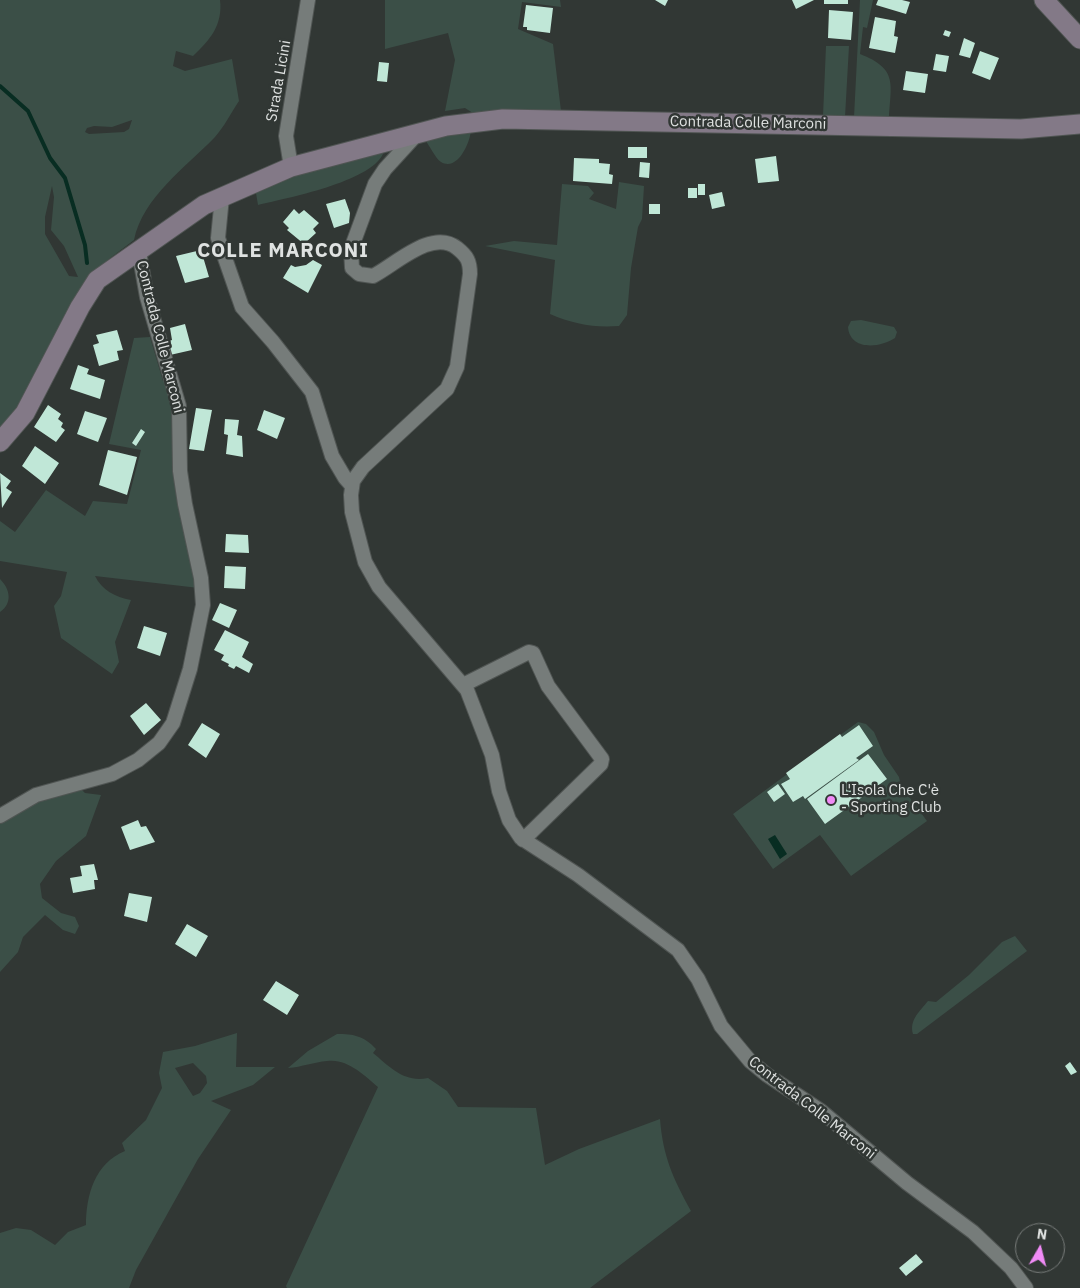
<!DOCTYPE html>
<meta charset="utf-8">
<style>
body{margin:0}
#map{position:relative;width:1080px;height:1288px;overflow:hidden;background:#313734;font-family:"IBM Plex Sans",sans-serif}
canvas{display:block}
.north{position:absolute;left:1015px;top:1223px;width:50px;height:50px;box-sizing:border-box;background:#313734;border:1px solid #777b79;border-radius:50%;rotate:8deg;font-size:14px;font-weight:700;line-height:20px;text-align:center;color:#dfe2e1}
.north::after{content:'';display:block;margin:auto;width:18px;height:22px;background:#f08bf6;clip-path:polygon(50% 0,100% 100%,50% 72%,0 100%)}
</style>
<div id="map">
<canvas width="1080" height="1288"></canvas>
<div class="north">N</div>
</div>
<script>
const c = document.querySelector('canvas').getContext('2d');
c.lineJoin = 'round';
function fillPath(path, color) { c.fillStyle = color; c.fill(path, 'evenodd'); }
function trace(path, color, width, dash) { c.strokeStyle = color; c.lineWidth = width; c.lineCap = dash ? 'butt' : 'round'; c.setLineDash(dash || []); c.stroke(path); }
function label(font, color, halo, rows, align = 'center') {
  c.font = font + ' "IBM Plex Sans",sans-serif'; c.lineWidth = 5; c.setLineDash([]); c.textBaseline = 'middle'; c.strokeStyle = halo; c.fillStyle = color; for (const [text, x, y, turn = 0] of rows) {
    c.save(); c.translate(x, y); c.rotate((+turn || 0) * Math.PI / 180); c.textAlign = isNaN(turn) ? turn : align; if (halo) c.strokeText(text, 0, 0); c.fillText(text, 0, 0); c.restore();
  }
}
fillPath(new Path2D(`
 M0,0H220C223,25 210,40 193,56L176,51L173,66L185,71L232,59L239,101C231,113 224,127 215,137C186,167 143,197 134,240L109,259L82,285L30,389L0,434ZM132,120L129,129L124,132L89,134L85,132L87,128L94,126L112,127ZM52,186L54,197L51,230L64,246L78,277L69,276L45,234V217Z
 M385,0H560L561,7L522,2L518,29L553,44L561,111L476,115L465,108L445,111L455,60L448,33L385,49Z
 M860,0H873L867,28L863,27L860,54C898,69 891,83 889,118L854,117Z
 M826,46H849L845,117L823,116Z
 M471,129C471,141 458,172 441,162C435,158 430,146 425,140Z
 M380,148L383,154C370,182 287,198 258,205L255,187Z
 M619,182L644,186L642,219L638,227L631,268L627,315L619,326C594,328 573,324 550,314L555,260L485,246L514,241L557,245L562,184L588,186L594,193L589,199L616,209Z
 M861,320L894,327L897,332L895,338C880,348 850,351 848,327L851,321Z
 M150,337L163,381L171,379L199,588L95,576C102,590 115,597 131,600L115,642L119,662L112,674L61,638L54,606L61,596L67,572L0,561V521L15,532L46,490L85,516L93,501L127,504L141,450L109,444L134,338Z
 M0,579C10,589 13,603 0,612Z
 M858,722L866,724L874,732L884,755L899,777L901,786L927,821L851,876L820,835L773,869L733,814Z
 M79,787L85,793L101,795L86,836L56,861L40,884L42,898L61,913L75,917L79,926L75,934L63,930L45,915L23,937L18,952L0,972V820L29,801Z
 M1015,936L1027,951L917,1034H913C909,1020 920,1011 928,1001L936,1002L969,975L1002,942Z
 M237,1033L236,1067H275L253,1085L211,1101L231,1110L198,1159L136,1270L129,1288H0V1233L16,1228L31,1230L55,1245L68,1232L86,1225C86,1195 95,1163 125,1151L122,1143L146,1120L162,1088L159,1073L163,1052L195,1046ZM193,1063L206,1076L207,1083L200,1093L193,1096L175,1068Z
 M337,1034C354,1034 364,1036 376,1049L373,1053C390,1067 404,1083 428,1078L447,1091L458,1107L536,1108L545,1165L579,1149L660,1119C663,1157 673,1178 691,1211L590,1288H287L286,1286L378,1087C364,1075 347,1058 327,1061C314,1062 302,1067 288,1068L308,1051Z`), '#3b4f47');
fillPath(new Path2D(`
 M775,835L787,854L780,859L768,839Z`), '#082d22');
trace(new Path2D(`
 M0,86L28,111L50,158L65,178L85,245L87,263`), '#082d22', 4);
fillPath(new Path2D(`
 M655,0H668L665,6Z
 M792,0H814L796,9Z
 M824,0H848V4H824Z
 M878,0H902L910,2L906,14L876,5Z
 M526,5L553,8L550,33L527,30V27H523Z
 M829,10L853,12L851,40L828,38Z
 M875,17L896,21L894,36L898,37L895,53L869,48Z
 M945,30L951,32L949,37L943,35Z
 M964,38L975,43L970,58L959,55Z
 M980,51L999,58L990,80L972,73Z
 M936,54L949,56L946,72L933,70Z
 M379,62L389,63L387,82L377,81Z
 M906,71L928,74L925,93L903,90Z
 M628,147H647V158H628Z
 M776,156L779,181L758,183L755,159Z
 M574,158L599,159V163L610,164L609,174L613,175L612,184L573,181Z
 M640,162L650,163L649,178L639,177Z
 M698,184H705V195H698Z
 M688,188H697V198H688Z
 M722,192L725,206L712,209L709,195Z
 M345,199L350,213L349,223L334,228L326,204Z
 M649,204H660V214H649Z
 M294,209L299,214L304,210L319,223L313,229L316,233L304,244L287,230L289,228L283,222Z
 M201,250L209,277L185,283L176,256Z
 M313,260L322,265L308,293L283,278L291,265L295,267L306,265Z
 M185,324L192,350L170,355L166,342L172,340L170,328Z
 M117,330L123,350L117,351L119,360L99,366L93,345L99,343L96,335Z
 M78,365L89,369L87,374L105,380L100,399L70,389Z
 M48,405L61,414L58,419L63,423L61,427L65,430L56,442L34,427Z
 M196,408L212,410L204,451L189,449Z
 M264,410L285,418L277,439L257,430Z
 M85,411L107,418L98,442L77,434Z
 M225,419L239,420L237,435L242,436L243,457L226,454L228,435L224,434Z
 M141,429L145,432L136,446L132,443Z
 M35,446L59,463L45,484L22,466Z
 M108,450L137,457L127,495L99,485Z
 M0,473L11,481L6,488L12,492L2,508Z
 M226,534L248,535L249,553L225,552Z
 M225,566L246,567L245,589L224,588Z
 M220,603L237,610L229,628L212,620Z
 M144,626L167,633L160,656L137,648Z
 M225,630L249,642L242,657L253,664L249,673L236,666L234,669L228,666L229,664L221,660L224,655L214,650Z
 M146,703L161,720L144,735L130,716Z
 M202,723L220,734L206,758L188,745Z
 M859,725L873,746L856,758L859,760L805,799L803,796L793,802L781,784L790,779L786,773L840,734L842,737Z
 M868,754L887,779L825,824L807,799Z
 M778,784L785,794L774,802L767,792Z
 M138,820L141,827L146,826L155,842L130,850L121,827Z
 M94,864L98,880H94L95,889L73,893L70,878L82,876L80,866Z
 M129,893L152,897L147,922L124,916Z
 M187,924L208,936L196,957L175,944Z
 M276,981L299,995L287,1015L263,1000Z
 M1070,1062L1077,1072L1071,1075L1065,1066Z
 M916,1254L923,1262L906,1276L899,1268Z`), '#c0e7d7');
const street = new Path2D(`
 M417,134L385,169L375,184L351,249L352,268L359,274L373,276C395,265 432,228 457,248C467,256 470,261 470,274L457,367L447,389L363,467L353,481L351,495L352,512L365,562L379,587L467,690L492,755L499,791L509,820L521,838L578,875L678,950L698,979L721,1026L750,1061L767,1075L821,1111L907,1183L973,1232L1011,1268L1026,1288
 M291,167L286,136L308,0
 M222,197L218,238L242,307L273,342L312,392L332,456L345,478L352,486
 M463,685L529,652L533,653L548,686L602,759L601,764L523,840
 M0,816L36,795L112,774L138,760L159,743L173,723L190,669L203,605L201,578L185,504L180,471L179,406L147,297L139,252`);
const secondary = new Path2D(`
 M1044,0L1080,39
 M0,442L25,413L80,307L97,280L204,205L291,167L446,126L503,119L1021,129L1080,124`);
trace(street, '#505553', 16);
trace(secondary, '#505553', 21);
trace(street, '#767c7a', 14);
trace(secondary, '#837987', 19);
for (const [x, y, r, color] of [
 [831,800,5,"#f08bf6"]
]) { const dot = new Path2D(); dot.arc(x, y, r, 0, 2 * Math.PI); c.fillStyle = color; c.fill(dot); trace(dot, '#313734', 2); }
label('15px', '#dfe2e1', '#313734', [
 ["Strada Licini",279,81,-80],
 ["Contrada Colle Marconi",748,123,1],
 ["Contrada Colle Marconi",160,337,76],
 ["Contrada Colle Marconi",812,1108,38]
]);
label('15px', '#dfe2e1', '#313734', [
 ["L'Isola Che C'è",841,791],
 ["- Sporting Club",841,808]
], 'left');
c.letterSpacing = '1px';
label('bold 20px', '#dfe2e1', '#313734', [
 ["COLLE MARCONI",283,251]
]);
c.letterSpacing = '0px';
</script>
